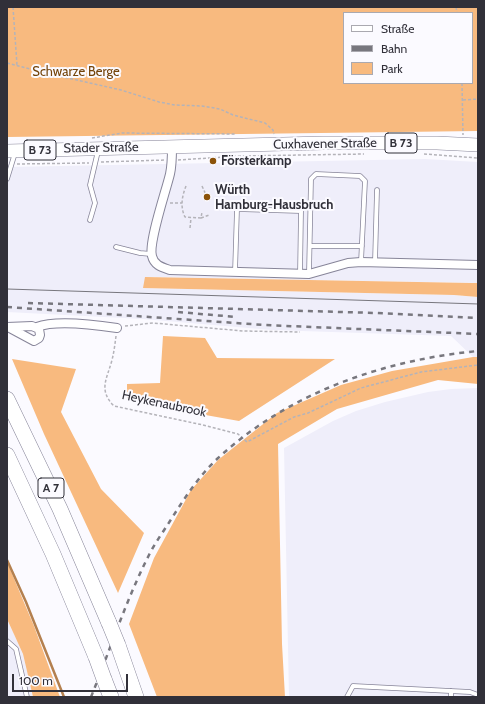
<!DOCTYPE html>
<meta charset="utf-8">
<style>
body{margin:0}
#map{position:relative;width:485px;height:704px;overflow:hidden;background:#fbfaff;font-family:Cabin,sans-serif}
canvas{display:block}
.frame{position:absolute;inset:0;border:8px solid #313039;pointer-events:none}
.legend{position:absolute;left:343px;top:12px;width:130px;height:72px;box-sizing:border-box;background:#fbfaff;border:1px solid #aaa9b0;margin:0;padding:5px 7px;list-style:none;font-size:12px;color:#313039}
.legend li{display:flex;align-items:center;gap:8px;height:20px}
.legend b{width:20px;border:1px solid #aaa9b0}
.scale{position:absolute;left:12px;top:674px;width:116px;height:18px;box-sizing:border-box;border:2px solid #313039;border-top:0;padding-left:5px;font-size:12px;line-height:14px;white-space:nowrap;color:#313039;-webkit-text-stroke:3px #fbfaff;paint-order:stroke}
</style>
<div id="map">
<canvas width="485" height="704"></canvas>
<div class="frame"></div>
<ul class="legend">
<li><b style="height:5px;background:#fff"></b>Straße</li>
<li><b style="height:5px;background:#78777e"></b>Bahn</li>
<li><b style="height:11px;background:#f8ba7f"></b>Park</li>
</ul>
<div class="scale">100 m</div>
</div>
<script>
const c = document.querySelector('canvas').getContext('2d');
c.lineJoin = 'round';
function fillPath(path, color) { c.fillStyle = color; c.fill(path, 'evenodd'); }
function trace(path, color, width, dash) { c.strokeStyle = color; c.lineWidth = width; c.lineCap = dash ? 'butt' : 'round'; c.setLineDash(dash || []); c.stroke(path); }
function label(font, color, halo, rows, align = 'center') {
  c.font = font + ' Cabin,sans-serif'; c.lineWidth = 4; c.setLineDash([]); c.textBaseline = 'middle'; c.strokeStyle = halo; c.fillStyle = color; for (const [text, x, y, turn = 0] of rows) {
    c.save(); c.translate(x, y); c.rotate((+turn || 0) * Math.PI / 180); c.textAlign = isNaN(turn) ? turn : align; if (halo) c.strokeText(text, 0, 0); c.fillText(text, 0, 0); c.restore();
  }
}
fillPath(new Path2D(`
 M425,159L478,162V283L146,277L144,288L454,295L478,297V357H473L451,336L272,330L143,319L7,312V167Z
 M478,388V697H289L284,448L333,421L356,411L385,402L428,392L451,389Z
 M7,619L23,654L33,697H7Z`), '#efeefa');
fillPath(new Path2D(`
 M7,7H478V131L7,137ZM344,13H472V83H344Z
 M145,277L472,283H478V297L454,295L143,288Z
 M163,336L205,338L217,358L335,359L239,421L127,401V384L160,383Z
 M473,357H478V384L438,380L337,409L278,444L282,644L285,697H157L129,624L154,558L191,490L218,460L277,413L341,385L392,371Z
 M12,359L76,369L61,412L101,489L144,533L118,593L44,434Z
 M7,562L34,626L60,697H33L23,654L7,619Z`), '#f8ba7f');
trace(new Path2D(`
 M7,560L26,602L64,697`), '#b4804f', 2.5);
const lane = new Path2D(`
 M7,179L15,153
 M90,220L95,203L90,185L98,151
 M310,246H362
 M116,247L140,253L151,254
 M375,262L377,190
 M235,272L237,209L301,211L300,274
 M309,273L311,179L316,174L360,176L365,181L361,262
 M7,641L16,649L27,697
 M451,691V697
 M347,697L353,686L470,692L478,695`);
const street = new Path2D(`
 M172,147C172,156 172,165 170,174C166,191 148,243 152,256C154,265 161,267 170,270L309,274L348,263L361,262L478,265
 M7,327L32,326L39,329L40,335L39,338L34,341L8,327
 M37,327C55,320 97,325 117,328`);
const primary = new Path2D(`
 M7,151L323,143H437L478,145`);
const highway = new Path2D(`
 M7,399L60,509L109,623
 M7,455L53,554L96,657
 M118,645L136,697
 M104,679L111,697`);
trace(lane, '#878599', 5.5);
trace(street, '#878599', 10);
trace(primary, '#878599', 14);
trace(highway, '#878599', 16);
trace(new Path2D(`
 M13,7L17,65
 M456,7L457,13
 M7,63L50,74L121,90L159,102L175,105L202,106L220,109L233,115L265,123L273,130L274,134
 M462,83L463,135
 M463,100L478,99
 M92,138L122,133L236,134
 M424,154L478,158
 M178,160L241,156L364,154
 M101,162L165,160
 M17,164L89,163
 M186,186C182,196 180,207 185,217L201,218L202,212
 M202,186L207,197
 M170,203H182
 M201,218L209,215
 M190,228L191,218
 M125,326L153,323L243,331L300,332
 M116,336C115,344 114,352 112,360C107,379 98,390 114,406L203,425L238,434L247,442L294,417L308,413L361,388L421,372L478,365`), '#b4b3b9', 1.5, [3, 2]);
trace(lane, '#fff', 4);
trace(street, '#fff', 8);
trace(primary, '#fff', 13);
trace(highway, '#fff', 15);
trace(new Path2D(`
 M7,289L478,304`), '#78777e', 1);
trace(new Path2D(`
 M28,303L377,313L478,318
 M7,307L264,325L478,334
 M178,312L236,317
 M91,697C110,650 126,600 149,555C155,543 163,532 170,521C184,499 198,477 217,459C288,393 383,360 478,351`), '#78777e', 2.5, [5, 5]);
const highwayBridge = new Path2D(`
 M109,623L118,645
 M96,657L104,679`);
trace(highwayBridge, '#878599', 16, []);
trace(highwayBridge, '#fff', 15);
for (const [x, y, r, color] of [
 [213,161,4,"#8b5209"],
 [207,197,4,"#8b5209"]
]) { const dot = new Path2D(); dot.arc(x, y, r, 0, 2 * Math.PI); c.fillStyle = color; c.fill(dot); trace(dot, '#fbfaff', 1.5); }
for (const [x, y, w] of [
 [401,143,32],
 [40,150,32],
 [51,488,26]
]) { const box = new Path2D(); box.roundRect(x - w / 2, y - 10, w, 20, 3); c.fillStyle = '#fbfaff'; c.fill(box); trace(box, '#313039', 1); }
label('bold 12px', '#313039', null, [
 ["B 73",401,143],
 ["B 73",40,150],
 ["A 7",51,488]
]);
label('13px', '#74440a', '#fbfaff', [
 ["Schwarze Berge",76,72]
]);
label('13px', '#313039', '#fbfaff', [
 ["Cuxhavener Straße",325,144,-1],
 ["Stader Straße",101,148,-1],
 ["Heykenaubrook",164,404,12]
]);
label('bold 13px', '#313039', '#fbfaff', [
 ["Försterkamp",221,161],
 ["Würth",215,190],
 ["Hamburg-Hausbruch",215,205]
], 'left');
</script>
